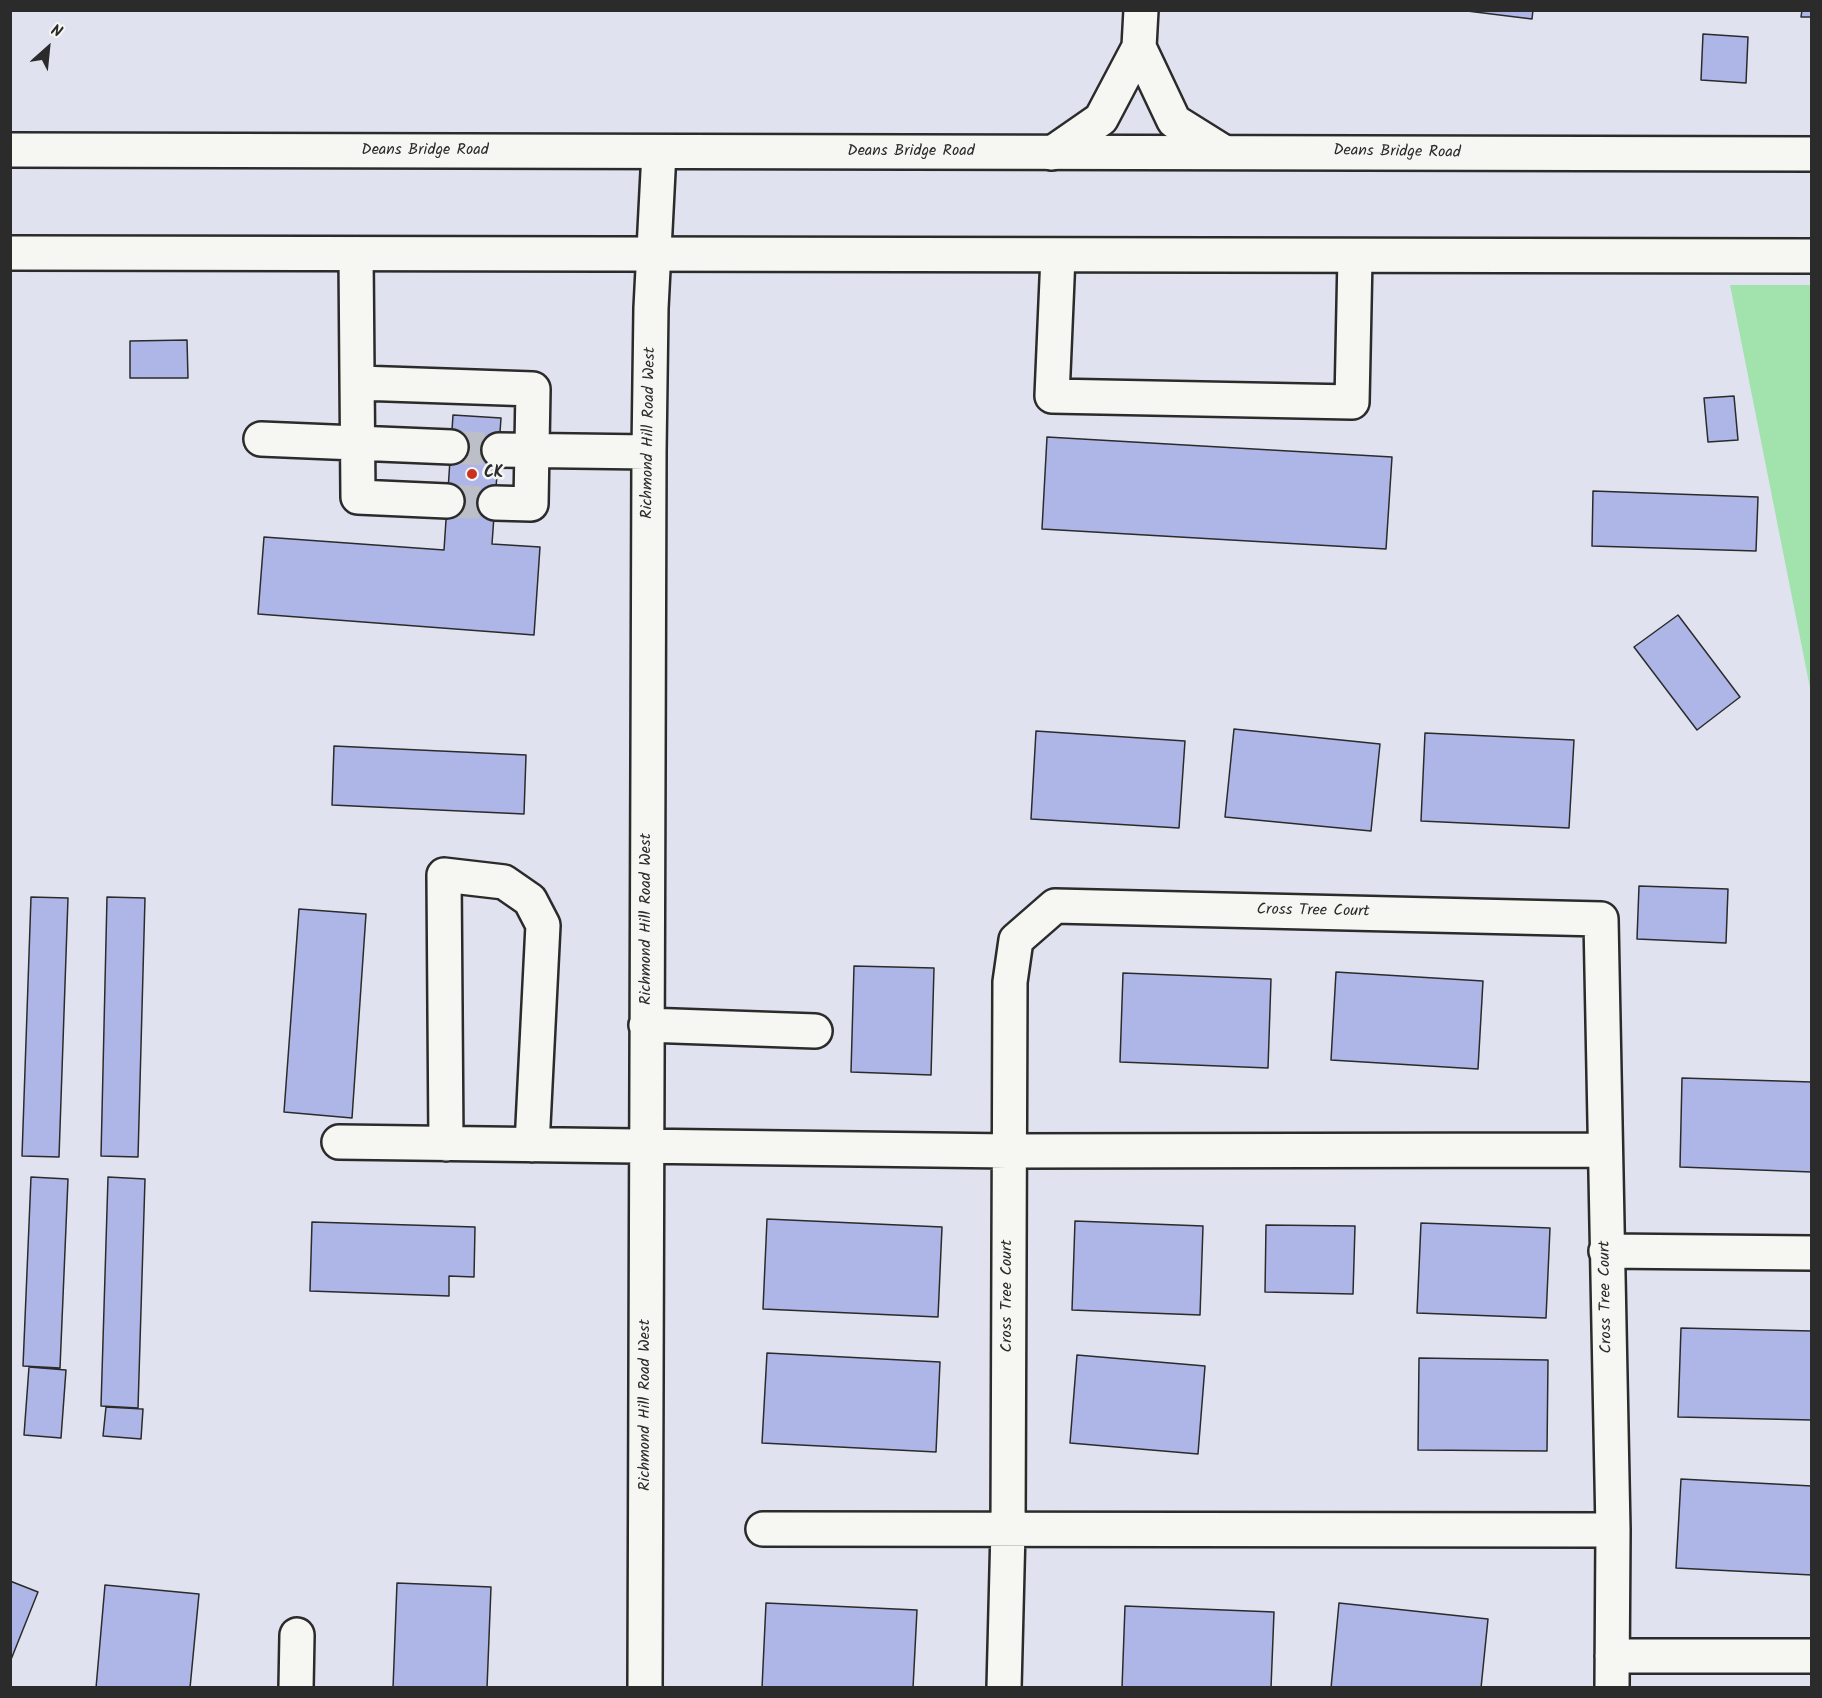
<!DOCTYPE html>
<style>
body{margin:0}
#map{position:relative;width:1822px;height:1698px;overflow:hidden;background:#e0e3ef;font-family:Kalam,sans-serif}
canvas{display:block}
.frame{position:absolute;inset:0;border:12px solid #2b2b2b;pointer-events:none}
.north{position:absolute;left:18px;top:18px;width:60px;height:60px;-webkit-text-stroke:4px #f6f6f2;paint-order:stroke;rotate:27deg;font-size:16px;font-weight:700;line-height:24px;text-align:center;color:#2b2b2b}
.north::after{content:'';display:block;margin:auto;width:21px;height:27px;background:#2b2b2b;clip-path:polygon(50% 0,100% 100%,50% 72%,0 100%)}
</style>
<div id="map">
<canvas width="1822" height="1698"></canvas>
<div class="frame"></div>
<div class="north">N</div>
</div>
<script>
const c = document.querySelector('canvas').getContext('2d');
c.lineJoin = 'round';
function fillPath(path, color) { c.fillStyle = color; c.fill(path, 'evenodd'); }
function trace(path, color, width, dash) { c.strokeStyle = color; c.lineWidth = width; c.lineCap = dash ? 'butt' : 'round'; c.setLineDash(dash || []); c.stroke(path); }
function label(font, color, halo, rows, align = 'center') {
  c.font = font + ' Kalam,sans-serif'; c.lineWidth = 5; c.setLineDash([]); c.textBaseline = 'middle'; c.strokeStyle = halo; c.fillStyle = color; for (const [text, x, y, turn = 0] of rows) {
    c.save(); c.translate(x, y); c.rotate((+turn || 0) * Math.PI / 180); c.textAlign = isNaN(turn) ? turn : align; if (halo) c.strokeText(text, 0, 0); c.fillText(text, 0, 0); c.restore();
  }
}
fillPath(new Path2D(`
 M1730,285H1811V693Z`), '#a2e3ad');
const building = new Path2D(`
 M1459,10H1533L1532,19Z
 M1802,10H1812V17H1801Z
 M1703,34L1748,37L1746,83L1701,80Z
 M187,340L188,378H130V341Z
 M1734,396L1738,440L1708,442L1704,398Z
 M453,415L501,418L492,544L540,547L534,635L258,614L264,537L444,550Z
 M1047,437L1392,457L1386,549L1042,529Z
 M1593,491L1758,497L1756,551L1592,546Z
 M1678,615L1740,697L1697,730L1634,647Z
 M1234,729L1380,744L1371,831L1225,817Z
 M1036,731L1185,741L1179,828L1031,819Z
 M1425,733L1574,740L1569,828L1421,821Z
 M334,746L526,755L524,814L332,805Z
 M1639,886L1728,889L1726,943L1637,939Z
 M31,897L68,898L59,1157L22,1156Z
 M107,897L145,898L138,1157L101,1156Z
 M299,909L366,914L352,1118L284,1112Z
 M854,966L934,968L931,1075L851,1072Z
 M1336,972L1483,981L1478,1069L1331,1060Z
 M1123,973L1271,979L1268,1068L1120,1062Z
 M1682,1078L1812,1082V1172L1680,1167Z
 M31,1177L68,1179L60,1368L23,1366Z
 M108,1177L145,1179L138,1408L101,1406Z
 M767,1219L942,1227L938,1317L763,1309Z
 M1075,1221L1203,1226L1200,1315L1072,1310Z
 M312,1222L475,1227L474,1277L449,1276V1296L310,1291Z
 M1421,1223L1550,1228L1546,1318L1417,1313Z
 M1266,1225L1355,1226L1353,1294L1265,1292Z
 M1681,1328L1812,1331V1420L1678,1417Z
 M767,1353L940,1362L936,1452L762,1443Z
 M1077,1355L1205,1366L1198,1454L1070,1443Z
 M1419,1358L1548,1360L1547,1451L1418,1450Z
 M29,1367L66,1370L61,1438L24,1435Z
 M106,1407L143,1409L141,1439L103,1436Z
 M1681,1479L1812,1486V1575L1676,1568Z
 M10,1581L38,1592L10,1662Z
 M397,1583L491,1587L487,1688H393Z
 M105,1585L199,1594L190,1688H96Z
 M766,1603L917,1610L913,1688H762Z
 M1339,1603L1488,1619L1481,1688H1331Z
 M1125,1606L1274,1612L1271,1688H1122Z`);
fillPath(building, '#aeb6e7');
trace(building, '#2b2b2b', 1.5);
trace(new Path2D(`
 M451,447L499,450
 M447,501L495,503`), '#bcbec8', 33, [33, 16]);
const minor = new Path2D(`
 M1139,47L1174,121L1222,151
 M1052,153L1101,119L1139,47L1141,10
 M356,254L358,497L447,501
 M1058,256L1052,396L1352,402L1355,257
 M359,383L533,389L531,504L495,503
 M261,439L451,447
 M499,450L649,452
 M646,1025L815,1031
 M339,1142L1008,1151L1604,1150
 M446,1144L444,875L504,882L530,900L543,925L532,1145
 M1606,1251L1812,1253
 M763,1529L1613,1530
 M1612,1656H1812
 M296,1688L297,1635
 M645,1688L649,452L651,308L659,152
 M1004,1688L1008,1530L1010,982L1016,940L1055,906L1601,919L1613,1530L1612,1688`);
const highway = new Path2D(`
 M10,150L1812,154
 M10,253L1812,256`);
trace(minor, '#2b2b2b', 38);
trace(highway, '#2b2b2b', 38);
trace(minor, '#f6f6f2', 33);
trace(highway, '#f6f6f2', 33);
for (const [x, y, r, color] of [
 [472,474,6,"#c8321e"]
]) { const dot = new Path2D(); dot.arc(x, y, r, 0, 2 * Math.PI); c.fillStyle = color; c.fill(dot); trace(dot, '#f6f6f2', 2); }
label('16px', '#2b2b2b', '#f6f6f2', [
 ["Deans Bridge Road",425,151],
 ["Deans Bridge Road",911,152],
 ["Deans Bridge Road",1397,153,1],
 ["Richmond Hill Road West",650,433,-89],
 ["Cross Tree Court",1313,912,1],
 ["Richmond Hill Road West",647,919,-90],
 ["Cross Tree Court",1008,1296,-90],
 ["Cross Tree Court",1607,1297,-91],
 ["Richmond Hill Road West",646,1405,-90]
]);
label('bold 16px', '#2b2b2b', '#f6f6f2', [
 ["CK",484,474]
], 'left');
</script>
